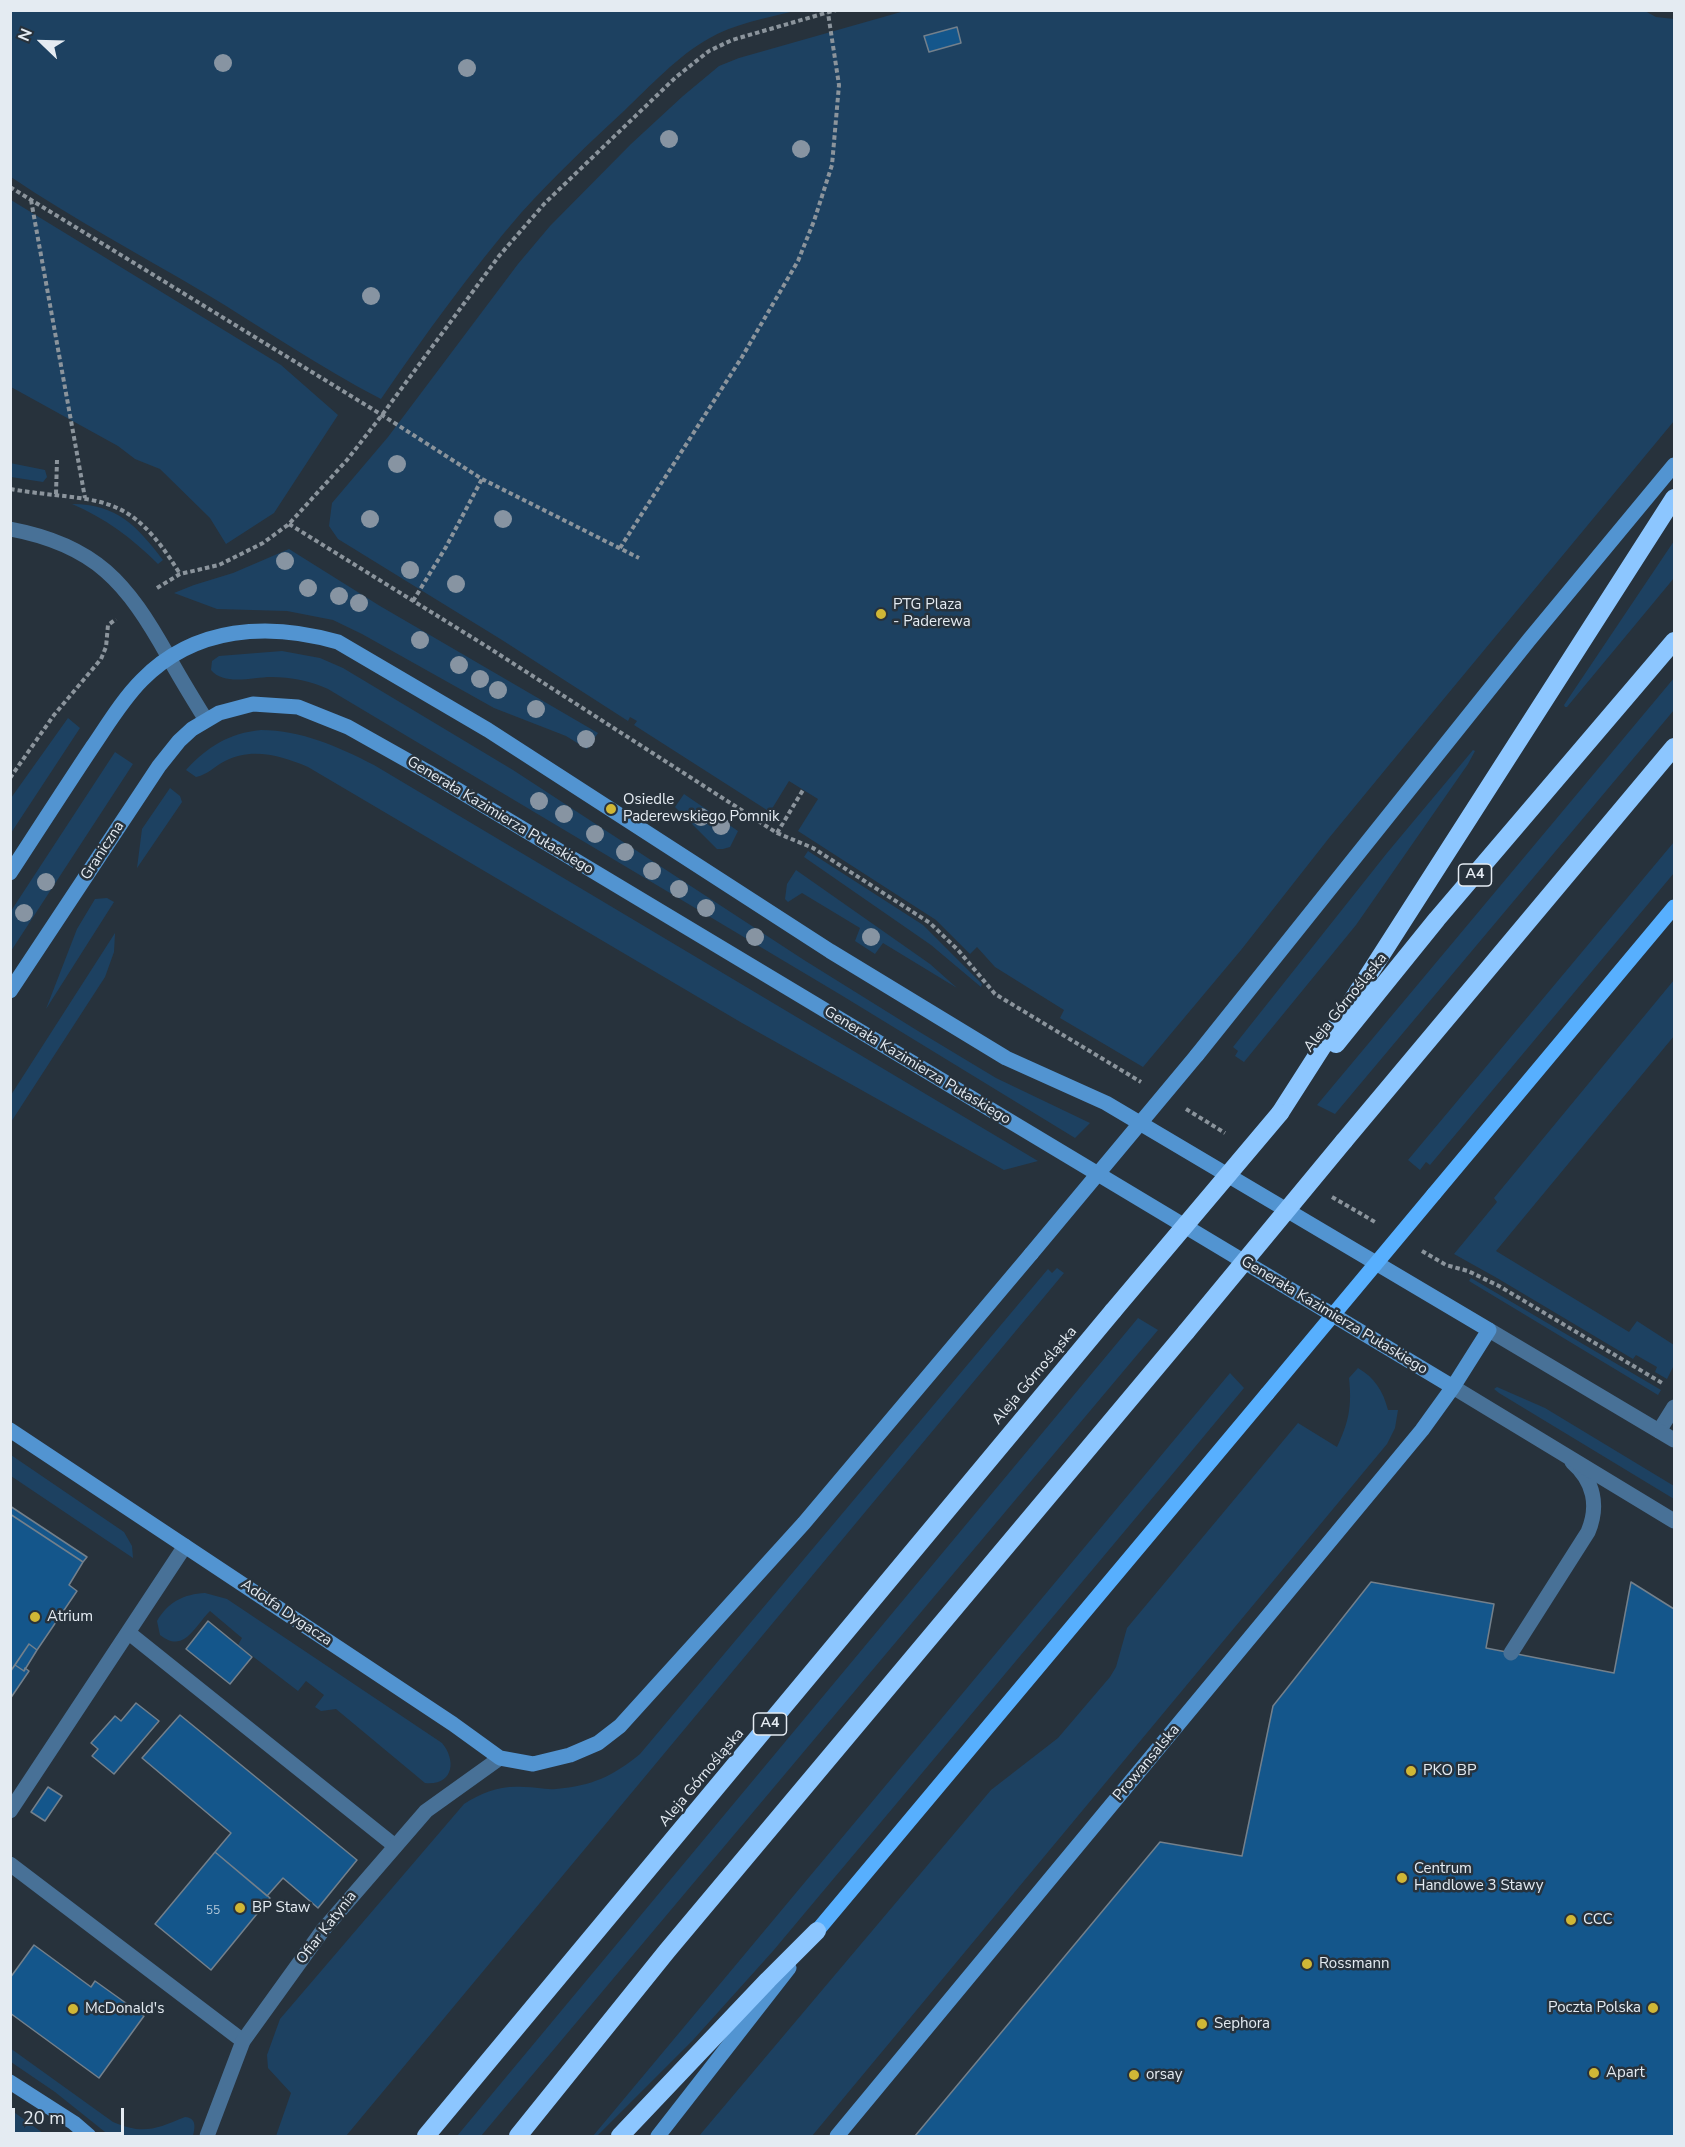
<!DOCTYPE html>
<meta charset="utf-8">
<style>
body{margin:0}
#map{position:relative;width:1685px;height:2147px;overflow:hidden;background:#27323c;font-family:"Nunito Sans",sans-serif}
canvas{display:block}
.frame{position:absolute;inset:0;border:12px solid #e4ebf2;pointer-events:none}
.north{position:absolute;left:12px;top:12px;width:60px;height:60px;-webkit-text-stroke:4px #27323c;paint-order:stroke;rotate:293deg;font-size:16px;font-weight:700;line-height:24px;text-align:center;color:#e4ebf2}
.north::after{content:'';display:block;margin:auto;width:21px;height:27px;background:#e4ebf2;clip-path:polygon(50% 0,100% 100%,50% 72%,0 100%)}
.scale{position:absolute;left:12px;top:2108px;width:112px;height:27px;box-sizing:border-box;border:3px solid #e4ebf2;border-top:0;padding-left:8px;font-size:18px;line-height:21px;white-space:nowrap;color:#e4ebf2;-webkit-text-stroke:4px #27323c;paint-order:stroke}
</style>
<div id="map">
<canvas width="1685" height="2147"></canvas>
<div class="frame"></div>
<div class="north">N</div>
<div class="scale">20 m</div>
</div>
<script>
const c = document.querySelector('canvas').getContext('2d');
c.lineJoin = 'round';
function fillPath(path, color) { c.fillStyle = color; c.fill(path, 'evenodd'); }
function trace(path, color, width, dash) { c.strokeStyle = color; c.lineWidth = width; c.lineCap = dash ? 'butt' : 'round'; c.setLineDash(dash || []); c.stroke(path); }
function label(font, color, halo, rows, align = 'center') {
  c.font = font + ' "Nunito Sans",sans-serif'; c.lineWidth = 5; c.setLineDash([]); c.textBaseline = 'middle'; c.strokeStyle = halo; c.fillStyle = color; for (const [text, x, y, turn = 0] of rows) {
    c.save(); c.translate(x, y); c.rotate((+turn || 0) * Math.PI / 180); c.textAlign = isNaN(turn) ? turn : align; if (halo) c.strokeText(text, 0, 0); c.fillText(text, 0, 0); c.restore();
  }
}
fillPath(new Path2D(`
 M908,10H1643L1656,17L1674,19V421L1408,742L1329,838L1241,950L1143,1067L1060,1018L1064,1010L995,967L977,947L970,954L936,920L798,831L818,799L789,781L770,812L634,725L637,721L630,717L628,721L502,640L338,539L329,526L332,503L388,437L518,264L550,226L631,144L683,96L719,66L739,58Z
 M10,11L11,10L795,11C766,18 733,24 708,39C679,55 649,87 625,110C589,143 554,177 521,213C470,272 425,335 381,399C319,367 263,328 203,292C139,254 73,219 11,177Z
 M11,200L281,365L338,415L274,513L226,544L210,518L160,469L135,459L118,446L11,387Z
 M10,463L45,470L47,477L43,482L11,477Z
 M72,504C117,504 137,526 163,560L158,564C132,538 105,518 72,504Z
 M1674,541V578L1567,707H1565L1564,705Z
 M289,549L380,606L598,733L587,749L566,736L494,708L362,634L333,620L287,611L217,609L174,593L194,585L233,573Z
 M282,651L320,658L343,668L513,770L804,960L918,1031L996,1078L1090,1123L1075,1138L841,995L328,689C311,681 291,677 271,677C253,677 224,686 211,670L212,661L219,656Z
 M1674,678V710L1335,1114L1317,1105Z
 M68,718L80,728L11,833V798Z
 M261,730C301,730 339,747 374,765L1038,1161L1004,1170L742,1023L308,767C282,756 252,747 225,761C215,766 207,775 196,777L186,770C207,747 229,733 261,730Z
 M1473,750L1475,751L1468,764L1356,925L1244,1062L1235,1056L1238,1051L1233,1047L1387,853Z
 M115,752L133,764L11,951V911Z
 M170,788L180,796L182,802L137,868L142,829Z
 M684,794L738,831L730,847L723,849H717L675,807Z
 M1674,842V873L1430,1165L1426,1162L1420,1170L1408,1160Z
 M808,851L923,925L982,984L981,987L931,945L804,857Z
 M796,870L930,964L957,988L883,943L875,954L855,941L860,928L802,893L788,902L785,899L787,884Z
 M107,898L114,902L46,1009L77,929L95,899Z
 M115,933L114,952L105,977L11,1122V1095Z
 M1674,980V1036L1496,1251L1629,1332L1637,1321L1674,1345V1365L1667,1379L1655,1372L1657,1367L1636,1355L1633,1359L1497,1278L1454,1254L1497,1202L1494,1198Z
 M1057,1268L1064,1273L346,2136H276L291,2093L268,2068L267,2055L280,2019L464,1804C482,1792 501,1785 524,1787C535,1787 546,1790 556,1789C592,1786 613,1776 640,1754L1048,1269L1052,1273Z
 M1471,1278L1661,1390L1658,1395L1469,1281Z
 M1138,1318L1158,1330L481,2136H457Z
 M1358,1368C1375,1378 1383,1391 1388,1410H1398L1395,1428L1387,1444L812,2136H699L991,1790L1058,1738L1110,1677L1116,1667L1127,1628L1298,1423L1337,1447C1349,1422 1352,1406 1349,1378Z
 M1230,1373L1244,1388L1175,1471L773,1951L693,2040L597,2136H593Z
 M1497,1387L1545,1408L1674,1486V1499L1499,1393L1494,1389Z
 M11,1455L124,1532L132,1546L133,1558L11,1476Z
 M205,1593L227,1599L442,1743C457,1761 453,1786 425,1783L336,1709L321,1711L315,1707L324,1695L306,1681L298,1691L238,1645L242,1638L210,1611C194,1627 184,1654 160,1635L157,1621C168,1602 184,1594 205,1593Z
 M10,2048L113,2122C143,2135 156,2129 185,2117C197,2118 195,2128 193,2136H110L55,2092L11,2062Z
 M10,2110H11L47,2136H11Z`), '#1d4161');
const building = new Path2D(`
 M957,27L961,43L929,52L924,36Z
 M10,1506L87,1557L83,1562L10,1514Z
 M10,1514L83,1562L69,1585L77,1591L37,1650L29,1644L10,1672Z
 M1371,1582L1494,1604L1486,1648L1614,1673L1631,1582L1674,1609V2136H915L1160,1842L1242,1856L1273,1706Z
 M208,1621L252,1657L230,1684L186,1649Z
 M29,1644L37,1650L24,1671L15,1665Z
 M15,1665L24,1671L25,1668L29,1671L10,1699V1672Z
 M136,1703L159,1721L114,1774L92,1756L98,1749L91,1743L115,1716L121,1721Z
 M180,1715L357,1860L318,1908L283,1878L267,1896L215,1852L231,1833L142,1758Z
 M48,1787L62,1796L45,1821L31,1812Z
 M215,1852L270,1898L211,1970L155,1924Z
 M34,1945L91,1987L95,1981L144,2016L99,2078L10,2013V1978Z`);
fillPath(building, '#14568b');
trace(building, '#73808c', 1.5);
trace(new Path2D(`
 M10,187L382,415L482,479L639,558
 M31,200L85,498
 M10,489C99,504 127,487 180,574
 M56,494L57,460
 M289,524L486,646L777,833L813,848L930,923L958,950L995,994L1141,1082
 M620,548L742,357L798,261L814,221L832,165L839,85L828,13
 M157,588L180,574L219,565L263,543L289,524L347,460L382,415L499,256L545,203L676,77L709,51L732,40L836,10
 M413,601L446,547L482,479
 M10,778L54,715L101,659L106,647L108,625L116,619
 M777,833L803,790
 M1186,1109L1225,1133
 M1332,1197L1375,1222
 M1422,1251L1446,1265L1468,1271L1499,1286L1662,1383`), '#8b949c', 4, [4.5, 3]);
trace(new Path2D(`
 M1659,1431L1674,1407
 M129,1633L395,1846
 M1511,1653L1588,1532C1599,1506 1594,1481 1572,1462
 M10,1811L185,1546
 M10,1864L243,2041`), '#487197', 15);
trace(new Path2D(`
 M10,529C96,545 127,583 168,656C180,678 193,699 206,720
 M1489,1330L1674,1440
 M1453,1387L1674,1521
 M207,2136L243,2041L323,1930L426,1811L500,1758`), '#487197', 15);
trace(new Path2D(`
 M10,873C38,830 65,788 93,746C108,724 123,699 142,680C195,626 269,622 338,642L488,730L830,951L1006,1058L1106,1103L1489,1330L1453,1387L1422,1430L837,2136
 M10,991L159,766L179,741L192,729L219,713L253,704L298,707L348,727L428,772L1453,1387
 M1197,1055L1529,640L1674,465
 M10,1430L453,1724L500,1758L533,1764L570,1755L598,1743L620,1726L804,1523L1031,1254
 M10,2082L74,2123L89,2136
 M658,2136L789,1968`), '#5294d1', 15);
trace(new Path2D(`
 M1434,1194L1674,907
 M817,1931L1267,1394`), '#57affe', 15);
trace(new Path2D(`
 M1336,1044L1437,919L1674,641
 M1280,1113L1674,498
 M1344,1141L1674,747
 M426,2136L1113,1311
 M518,2136L667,1951L1186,1332
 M620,2136L768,1980L817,1931`), '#8cc6ff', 18);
trace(new Path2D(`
 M1031,1254L1197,1055`), '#5294d1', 15);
trace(new Path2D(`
 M1267,1394L1434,1194`), '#57affe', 15);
trace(new Path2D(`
 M1113,1311L1280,1113
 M1186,1332L1344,1141`), '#8cc6ff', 18);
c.fillStyle = '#8794a2';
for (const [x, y] of [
 [223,63],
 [467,68],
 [669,139],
 [801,149],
 [371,296],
 [397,464],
 [370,519],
 [503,519],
 [285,561],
 [410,570],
 [456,584],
 [308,588],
 [339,596],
 [359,603],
 [420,640],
 [459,665],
 [480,679],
 [498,690],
 [536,709],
 [586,739],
 [539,801],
 [564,814],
 [701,817],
 [721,826],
 [595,834],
 [625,852],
 [652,871],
 [46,882],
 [679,889],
 [706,908],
 [24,913],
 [755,937],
 [871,937]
]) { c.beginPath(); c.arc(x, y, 9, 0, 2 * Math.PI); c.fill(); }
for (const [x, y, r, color] of [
 [881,614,6,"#d0b736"],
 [611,809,6,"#d0b736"],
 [35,1617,6,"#d0b736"],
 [1411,1771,6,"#d0b736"],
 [1402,1878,6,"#d0b736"],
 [240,1908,6,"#d0b736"],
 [1571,1920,6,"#d0b736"],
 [1307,1964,6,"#d0b736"],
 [1653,2008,6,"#d0b736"],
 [73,2009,6,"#d0b736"],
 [1202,2024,6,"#d0b736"],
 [1594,2073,6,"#d0b736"],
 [1134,2075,6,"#d0b736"]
]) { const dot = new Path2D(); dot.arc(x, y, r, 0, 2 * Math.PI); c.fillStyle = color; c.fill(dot); trace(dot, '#27323c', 2); }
label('12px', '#b0c6d8', null, [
 ["55",213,1911]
]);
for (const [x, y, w] of [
 [1475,875,33],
 [770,1724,33]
]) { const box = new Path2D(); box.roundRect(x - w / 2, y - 11, w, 22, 4.5); c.fillStyle = '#27323c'; c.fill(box); trace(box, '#e4ebf2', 1.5); }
label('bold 14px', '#e4ebf2', null, [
 ["A4",1475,875],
 ["A4",770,1724]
]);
label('15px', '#e4ebf2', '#27323c', [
 ["PTG Plaza",893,605],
 ["- Paderewa",893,622],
 ["Osiedle",623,800],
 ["Paderewskiego Pomnik",623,817],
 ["Atrium",47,1617],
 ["PKO BP",1423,1771],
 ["Centrum",1414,1869],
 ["Handlowe 3 Stawy",1414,1886],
 ["BP Staw",252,1908],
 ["CCC",1583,1920],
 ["Rossmann",1319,1964],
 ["Poczta Polska",1641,2008,"right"],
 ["McDonald's",85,2009],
 ["Sephora",1214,2024],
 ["Apart",1606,2073],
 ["orsay",1146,2075]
], 'left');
label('15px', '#e4ebf2', '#27323c', [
 ["Generała Kazimierza Pułaskiego",500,816,31],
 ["Graniczna",103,851,-57],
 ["Aleja Górnośląska",1346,1003,-51],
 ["Generała Kazimierza Pułaskiego",917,1066,31],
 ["Generała Kazimierza Pułaskiego",1334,1316,31],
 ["Aleja Górnośląska",1035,1376,-50],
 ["Adolfa Dygacza",286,1613,34],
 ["Prowansalska",1147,1763,-50],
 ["Aleja Górnośląska",702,1778,-50],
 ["Ofiar Katynia",327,1928,-52]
]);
</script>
